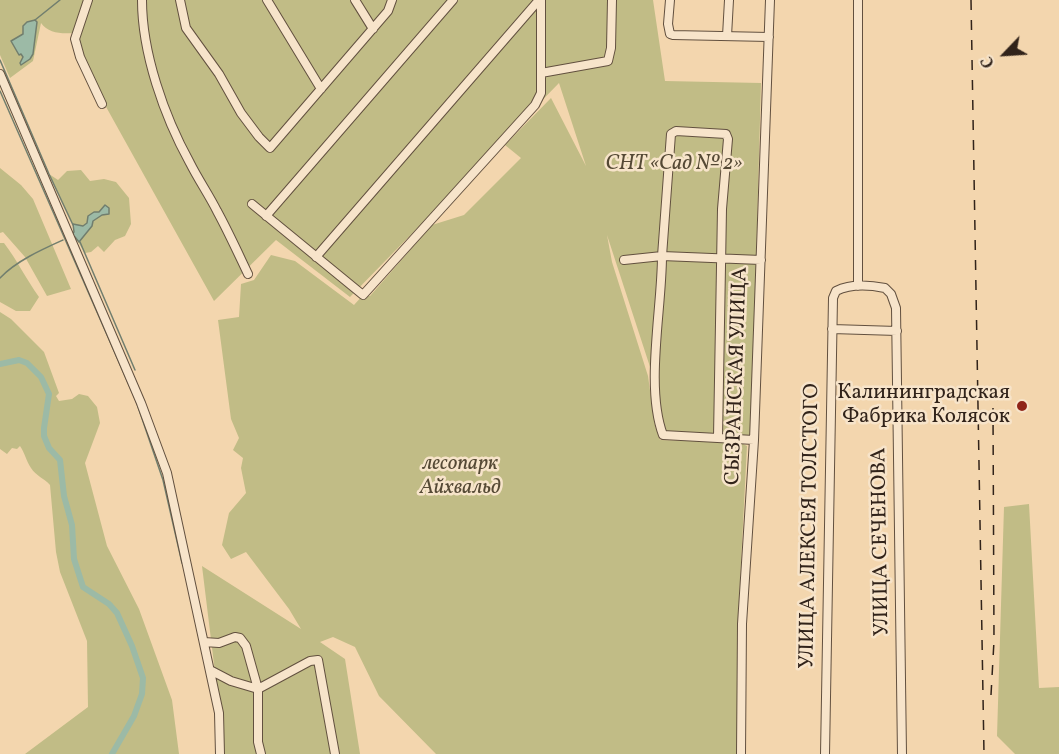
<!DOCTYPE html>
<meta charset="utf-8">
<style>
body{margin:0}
#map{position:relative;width:1059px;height:754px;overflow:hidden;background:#f3d6ae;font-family:Vollkorn,serif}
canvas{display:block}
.north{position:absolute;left:975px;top:24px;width:60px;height:60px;-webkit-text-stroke:4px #f7e4ca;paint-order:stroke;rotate:245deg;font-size:16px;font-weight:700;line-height:24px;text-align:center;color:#31231a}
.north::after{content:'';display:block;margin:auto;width:21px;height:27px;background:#31231a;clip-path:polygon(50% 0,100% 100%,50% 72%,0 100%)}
</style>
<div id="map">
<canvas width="1059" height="754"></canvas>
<div class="north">С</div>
</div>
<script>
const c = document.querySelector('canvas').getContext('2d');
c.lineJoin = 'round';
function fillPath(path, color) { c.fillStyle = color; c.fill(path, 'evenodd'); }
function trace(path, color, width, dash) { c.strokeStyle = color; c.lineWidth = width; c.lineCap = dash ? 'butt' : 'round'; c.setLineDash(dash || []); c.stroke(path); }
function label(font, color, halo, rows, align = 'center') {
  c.font = font + ' Vollkorn,serif'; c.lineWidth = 5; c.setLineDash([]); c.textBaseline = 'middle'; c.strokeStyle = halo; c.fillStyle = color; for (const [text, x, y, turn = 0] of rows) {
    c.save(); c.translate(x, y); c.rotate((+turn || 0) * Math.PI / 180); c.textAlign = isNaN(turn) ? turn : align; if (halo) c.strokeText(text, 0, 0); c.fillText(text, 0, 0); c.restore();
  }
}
fillPath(new Path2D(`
 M0,0H84L73,33C61,34 48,33 41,23L33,61L10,78L0,55Z
 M89,0H653L665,81L761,83L751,443H741L747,446L738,621L739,754H436L379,696L355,647L333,637L320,642L345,659L360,754H225L202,566L301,629L289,609L246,552L231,559L222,545L229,513L246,493L241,468L243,458L233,450L239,438L231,419L218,320L239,317L241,284L254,280L271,255L295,261L354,305L363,295L370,296L432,225L464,215L521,158L505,145L551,98L586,166L559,83L350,297L276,240L214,301L75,51ZM607,235L652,373L660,439L729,442L660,440L655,426L648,376L612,262Z
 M0,168L21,185L33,199L71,289L47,296L25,257L3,232L0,233Z
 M81,170L90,181L104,179L116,182L129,198L131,224L125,236L115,240L104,252L98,246L91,252L85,253L75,237H69L74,232L73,225L49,174L58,180L67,171Z
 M0,243H4C17,260 26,279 39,297L30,311H16L0,302Z
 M0,312L11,319L44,352L59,393L56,396L59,401L72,399L79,394L88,396L97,407L100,423L85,463L107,546L139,609L172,700L179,754H25L88,707L87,641L60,572L56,552L50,485C44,478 36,476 31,468C26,461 25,453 20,446L17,449L12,448L7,454L0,449Z
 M1029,504L1039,688L1059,687V754H1015L997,736L1004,507Z`), '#c1bc86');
const water = new Path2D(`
 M35,20L37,22L33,54L30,59L21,65L20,63L23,57L21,54L19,55L11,41L23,34V26L27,22Z
 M105,205L109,208V214L102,215L93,221L92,226L79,242L75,237H69L74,232L73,224L83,226L87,223L88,216L94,212H99Z`);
fillPath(water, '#9cbaa6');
trace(water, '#717e6e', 1.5);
trace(new Path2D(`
 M35,20L60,0
 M0,60L49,174L73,225
 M0,91L136,401L163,480L182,563
 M80,242L135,370
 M0,278C16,261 43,249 63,240`), '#717e6e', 1.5);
trace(new Path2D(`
 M0,364L19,360L27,363L41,377L49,394L44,428V436L49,448L60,460L64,496L72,525L74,559L83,587L109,604L117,613L132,646L143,678L142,694L134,716L112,754`), '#9cbaa6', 6);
const minor = new Path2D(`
 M88,0L75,39L80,57L102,104
 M142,0C142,53 164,116 190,163C198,179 209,195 217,211C228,231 238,253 248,274
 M180,0L186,28L219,74L241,113L259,137L270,148L388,11L392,0
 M267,0L321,89
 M355,0L373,29
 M670,0L668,24L670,34L673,35L769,37
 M727,36L729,0
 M541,73L608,61L611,48L612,0
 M0,74L141,403L167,473L219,713L220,754
 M252,204L363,295L535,105L541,93V0
 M266,216L453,0
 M316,257L539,0
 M624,260L662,256L671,134L676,131L726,134L728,139L722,209L718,437
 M858,286V0
 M832,329L897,331
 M754,440L663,435C645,387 662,309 662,256L761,260
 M204,642L219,643L235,637L240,638L246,646L258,689L310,661L318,660L335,754
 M210,670L231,681L258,689V742L261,754
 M741,754L742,624L754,440L770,0
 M825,754L833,298L836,291C850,284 870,285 885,288L891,294L896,308L902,754`);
trace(minor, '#62503f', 10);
trace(minor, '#f7e4ca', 8);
trace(new Path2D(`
 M971,0L984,754
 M991,695L994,641L993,408`), '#31231a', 1.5, [10, 10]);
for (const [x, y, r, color] of [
 [1022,406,6,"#8f2418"]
]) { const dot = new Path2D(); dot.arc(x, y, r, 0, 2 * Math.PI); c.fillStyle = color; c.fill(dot); trace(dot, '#f7e4ca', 2); }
label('italic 21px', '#554935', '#f7e4ca', [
 ["СНТ «Сад № 2»",674,165],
 ["лесопарк",460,465],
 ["Айхвальд",460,489]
]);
label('21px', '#31231a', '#f7e4ca', [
 ["СЫЗРАНСКАЯ УЛИЦА",738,376,-88],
 ["УЛИЦА АЛЕКСЕЯ ТОЛСТОГО",811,526,-89],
 ["УЛИЦА СЕЧЕНОВА",882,542,-91]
]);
label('21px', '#31231a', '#f7e4ca', [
 ["Калининградская",1010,394],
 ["Фабрика Колясок",1010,418]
], 'right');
</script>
